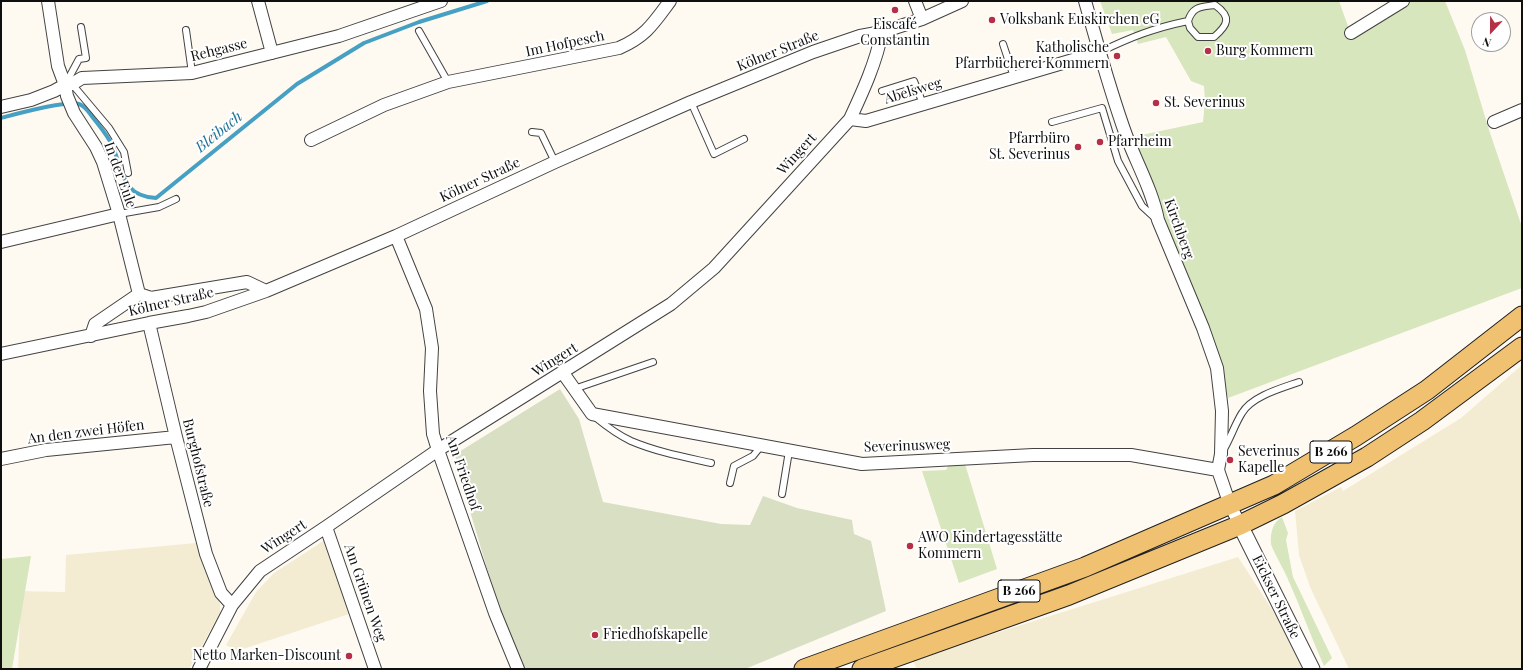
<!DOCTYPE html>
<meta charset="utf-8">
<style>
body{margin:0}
#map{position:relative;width:1523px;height:670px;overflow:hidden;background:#fefaf1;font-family:"Playfair Display",serif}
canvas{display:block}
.frame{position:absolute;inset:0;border:2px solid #0f0f0f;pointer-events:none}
.north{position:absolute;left:1471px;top:12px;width:40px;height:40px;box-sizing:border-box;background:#fff;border:1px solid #9f9f9f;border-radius:50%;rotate:202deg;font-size:11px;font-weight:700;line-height:16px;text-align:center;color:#0f0f0f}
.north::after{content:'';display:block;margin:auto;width:14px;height:18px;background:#b53046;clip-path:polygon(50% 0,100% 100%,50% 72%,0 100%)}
</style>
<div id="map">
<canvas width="1523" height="670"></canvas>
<div class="frame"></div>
<div class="north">N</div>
</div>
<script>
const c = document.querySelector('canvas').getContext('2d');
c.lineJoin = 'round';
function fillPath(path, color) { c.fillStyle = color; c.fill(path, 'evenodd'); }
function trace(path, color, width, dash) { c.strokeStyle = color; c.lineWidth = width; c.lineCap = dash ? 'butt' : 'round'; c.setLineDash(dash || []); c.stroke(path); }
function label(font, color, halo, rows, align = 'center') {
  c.font = font + ' "Playfair Display",serif'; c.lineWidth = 4; c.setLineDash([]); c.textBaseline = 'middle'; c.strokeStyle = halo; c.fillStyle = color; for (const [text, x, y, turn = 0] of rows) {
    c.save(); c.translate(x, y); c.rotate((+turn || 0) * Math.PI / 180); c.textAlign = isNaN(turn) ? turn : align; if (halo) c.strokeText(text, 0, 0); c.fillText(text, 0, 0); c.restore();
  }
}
fillPath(new Path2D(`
 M1522,365V669H1349L1310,587L1299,555L1295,511L1341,487L1343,491L1461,418Z
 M325,540L349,614L237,651L226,645L256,592L274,573Z
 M196,543L204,548L220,604V613L189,669H18L21,591L65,592L66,555Z
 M1238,557L1277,617L1303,669H917L913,661L961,644Z`), '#f3ecd3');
fillPath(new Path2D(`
 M1100,1H1339L1349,29L1380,21L1410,1H1445L1465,50L1489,130L1522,227V288L1228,398L1217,354L1187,283L1161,207L1145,165L1132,137L1203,122L1205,101L1204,86L1191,81L1166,37L1138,44L1133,30L1112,34Z
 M965,464L997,569L959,583L922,471L946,470L949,465Z
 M1282,517L1288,533L1286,540L1293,577L1332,658L1324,666C1311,637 1300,606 1287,577C1284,570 1272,549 1271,544C1270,533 1273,522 1282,517Z
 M31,556L12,669H1V559Z`), '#d7e6bd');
fillPath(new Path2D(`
 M560,389L579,419L603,502L721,524L750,525L763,496L797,508L852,520L854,534L871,541L886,611L745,669H522L510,646L456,464L458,462L454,455Z`), '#d9dfc3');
trace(new Path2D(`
 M1,118C16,114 67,100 79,104C86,106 90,114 94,119C101,128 108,136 113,147C123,172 122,196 156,198L297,84L364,43L419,22L487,1`), '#45a0c4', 4);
const service = new Path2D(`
 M186,30L192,73
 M419,31L448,82
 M1003,44L1014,77
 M1100,52C1131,37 1154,28 1188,21C1193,6 1201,7 1215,5C1232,17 1228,25 1214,37H1198L1190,28L1188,21
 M72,84L109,128L124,152L128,173
 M65,85L79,59L86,58L81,27
 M882,91L914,81L923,104
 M691,102L714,154L744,139
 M1052,122L1102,108L1118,161L1142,206L1155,218
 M532,132L541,133L555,162
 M119,214L159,207L176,199
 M574,389L653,362
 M595,417C606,426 618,435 631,441C657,452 684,457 711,463
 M1224,449C1231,437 1235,424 1242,413C1252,396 1282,388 1299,382
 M730,483L734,466L753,456L761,446
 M782,494L789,451`);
const minor = new Path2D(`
 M48,1L58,66L65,85L67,96L74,113L96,147L103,162L119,214L139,294L151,298L247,282L266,291
 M258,1L272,53
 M915,1L922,19
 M1085,1C1098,46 1110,91 1126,135C1137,164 1152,190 1158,220L1203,328L1217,368L1222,411L1221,454L1218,470L1230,505L1240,525
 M1351,33L1403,1
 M1,107L31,100L54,91L65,85L72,84L82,78L192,73L339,36L441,1
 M850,119L866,121L1100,52
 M1494,122L1522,110
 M311,140L384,105L448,82L619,48C646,36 653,24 670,1
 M396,236L426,309L432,348L430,391L433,434L438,450L495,613L518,669
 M1,242L119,214
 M149,323L176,437L206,554L221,593L232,605
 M91,336L95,324L139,294
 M1,354L149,323L188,316L206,312L266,291L396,236L555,162L691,102L813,52L860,36L882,32L922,19L962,1
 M563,373L592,414L862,464L1033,455H1131L1218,470
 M1,459L46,450L176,437
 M326,527L375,669
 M199,669L232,605L260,571L326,527L438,450L671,304L714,268L850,119C863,91 876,63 882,32`);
const tertiary = new Path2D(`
 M1240,525L1312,669`);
const primary = new Path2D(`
 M804,669L1085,567L1274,485L1356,436L1427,390L1522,316
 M862,669L1069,595L1240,525L1283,504L1367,457L1422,421L1522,347`);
trace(service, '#424242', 8);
trace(minor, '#424242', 14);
trace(tertiary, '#424242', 17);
trace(primary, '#202020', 21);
trace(service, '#fff', 6);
trace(minor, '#fff', 12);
trace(tertiary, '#fff', 15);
trace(primary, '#efc171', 19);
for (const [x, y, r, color] of [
 [895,10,4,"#b53046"],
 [992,20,4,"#b53046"],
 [1208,51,4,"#b53046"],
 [1117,56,4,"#b53046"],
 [1156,103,4,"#b53046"],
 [1100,142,4,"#b53046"],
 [1078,147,4,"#b53046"],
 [1230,460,4,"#b53046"],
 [910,546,4,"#b53046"],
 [595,635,4,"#b53046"],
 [349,656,4,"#b53046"]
]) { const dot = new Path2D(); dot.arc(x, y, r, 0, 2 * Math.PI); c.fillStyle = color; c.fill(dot); trace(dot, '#fff', 1.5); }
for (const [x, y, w] of [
 [1331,452,42],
 [1019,591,42]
]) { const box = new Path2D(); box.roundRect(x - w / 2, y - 11, w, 22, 3); c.fillStyle = '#fff'; c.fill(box); trace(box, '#0f0f0f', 1); }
label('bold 13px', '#0f0f0f', null, [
 ["B 266",1331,452],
 ["B 266",1019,591]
]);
label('14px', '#0f0f0f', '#fff', [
 ["Volksbank Euskirchen eG",1000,20],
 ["Eiscafé",895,25,"center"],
 ["Constantin",895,41,"center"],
 ["Katholische",1109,48,"right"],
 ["Pfarrbücherei Kommern",1109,64,"right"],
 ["Burg Kommern",1216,51],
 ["St. Severinus",1164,103],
 ["Pfarrbüro",1070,139,"right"],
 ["St. Severinus",1070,155,"right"],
 ["Pfarrheim",1108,142],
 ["Severinus",1238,452],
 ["Kapelle",1238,468],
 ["AWO Kindertagesstätte",918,538],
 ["Kommern",918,554],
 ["Friedhofskapelle",603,635],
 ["Netto Marken-Discount",341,656,"right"]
], 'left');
label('14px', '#0f0f0f', '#fff', [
 ["Im Hofpesch",565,44,-12],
 ["Rehgasse",219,50,-14],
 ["Kölner Straße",778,51,-22],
 ["Abelsweg",913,91,-17],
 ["Wingert",797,154,-48],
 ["In der Eule",120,175,70],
 ["Kölner Straße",480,180,-25],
 ["Kirchberg",1179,229,70],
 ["Kölner Straße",171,302,-13],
 ["Wingert",555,360,-32],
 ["An den zwei Höfen",86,432,-7],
 ["Severinusweg",907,446,-2],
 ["Burghofstraße",198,463,76],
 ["Am Friedhof",463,473,71],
 ["Wingert",284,537,-33],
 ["Am Grünen Weg",365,593,71],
 ["Eickser Straße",1276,597,64]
]);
label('italic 15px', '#207298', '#fff', [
 ["Bleibach",219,132,-39]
]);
</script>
